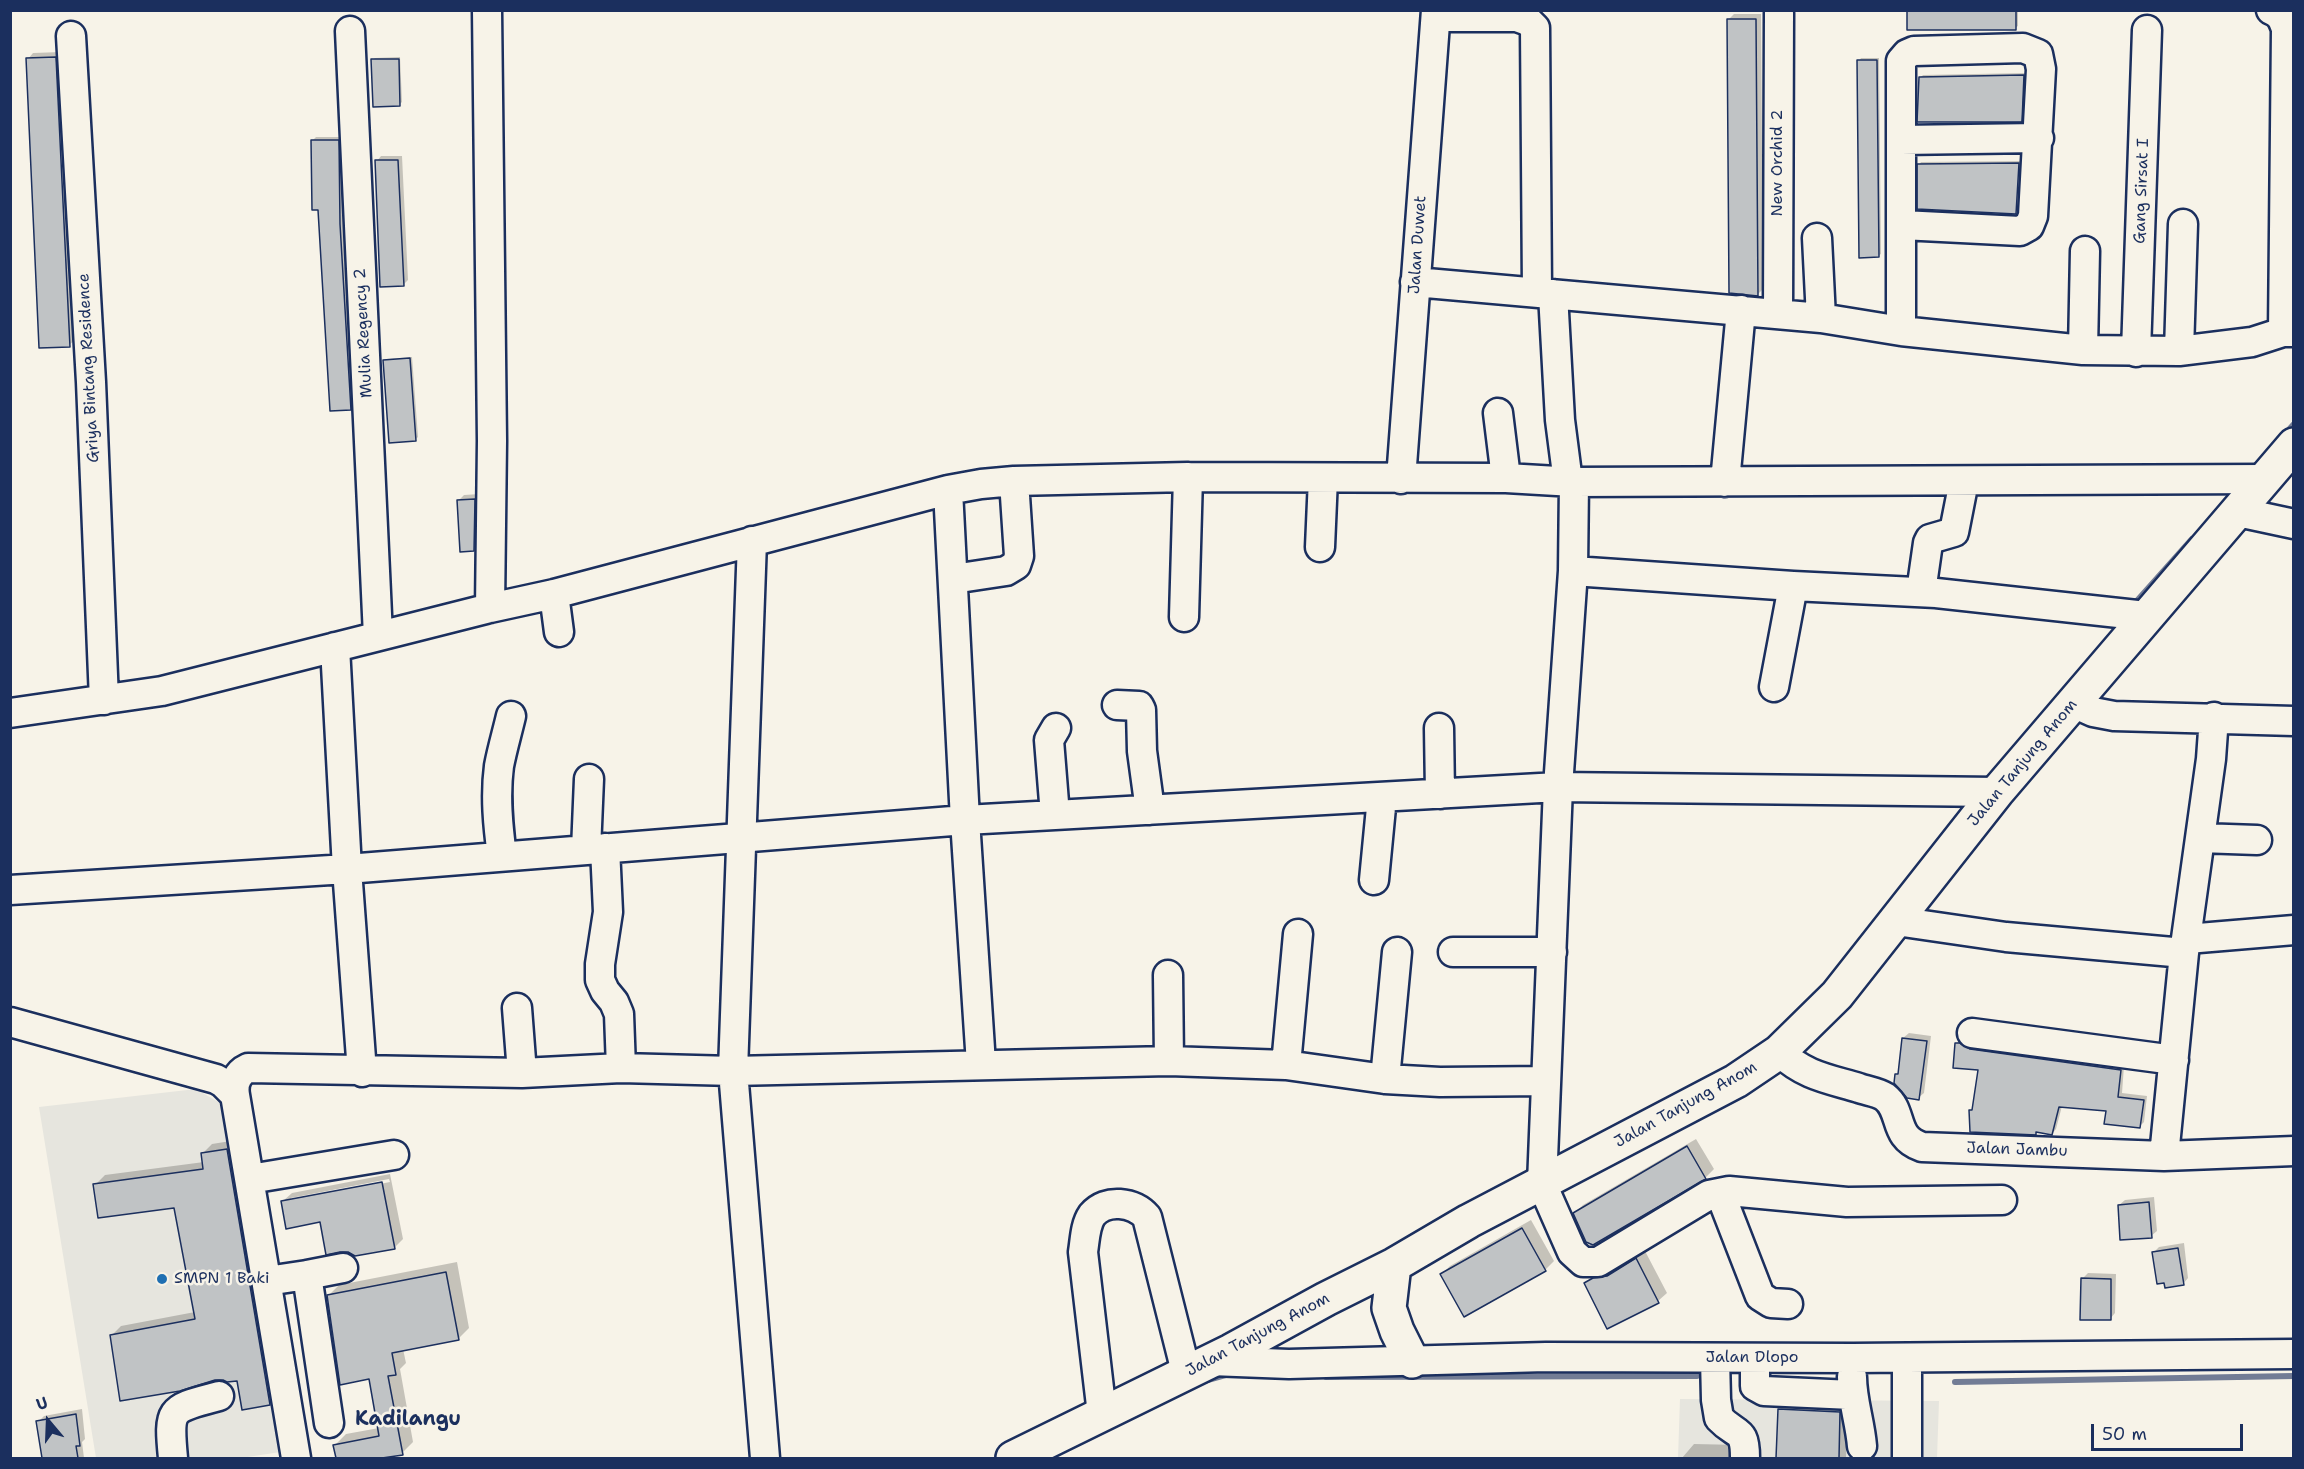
<!DOCTYPE html>
<style>
body{margin:0}
#map{position:relative;width:2304px;height:1469px;overflow:hidden;background:#f7f3e8;font-family:"Shantell Sans",sans-serif}
canvas{display:block}
.frame{position:absolute;inset:0;border:12px solid #1b2f5e;pointer-events:none}
.north{position:absolute;left:18px;top:1391px;width:60px;height:60px;-webkit-text-stroke:4px #f7f3e8;paint-order:stroke;rotate:341deg;font-size:16px;font-weight:700;line-height:24px;text-align:center;color:#1b2f5e}
.north::after{content:'';display:block;margin:auto;width:21px;height:27px;background:#1b2f5e;clip-path:polygon(50% 0,100% 100%,50% 72%,0 100%)}
.scale{position:absolute;left:2091px;top:1424px;width:152px;height:27px;box-sizing:border-box;border:3px solid #1b2f5e;border-top:0;padding-left:8px;font-size:18px;line-height:21px;white-space:nowrap;color:#1b2f5e;-webkit-text-stroke:4px #f7f3e8;paint-order:stroke}
</style>
<div id="map">
<canvas width="2304" height="1469"></canvas>
<div class="frame"></div>
<div class="north">U</div>
<div class="scale">50 m</div>
</div>
<script>
const c = document.querySelector('canvas').getContext('2d');
c.lineJoin = 'round';
function fillPath(path, color) { c.fillStyle = color; c.fill(path, 'evenodd'); }
function trace(path, color, width, dash) { c.strokeStyle = color; c.lineWidth = width; c.lineCap = dash ? 'butt' : 'round'; c.setLineDash(dash || []); c.stroke(path); }
function label(font, color, halo, rows, align = 'center') {
  c.font = font + ' "Shantell Sans",sans-serif'; c.lineWidth = 5; c.setLineDash([]); c.textBaseline = 'middle'; c.strokeStyle = halo; c.fillStyle = color; for (const [text, x, y, turn = 0] of rows) {
    c.save(); c.translate(x, y); c.rotate((+turn || 0) * Math.PI / 180); c.textAlign = isNaN(turn) ? turn : align; if (halo) c.strokeText(text, 0, 0); c.fillText(text, 0, 0); c.restore();
  }
}
fillPath(new Path2D(`
 M196,1089L225,1106L287,1451L241,1458H96L39,1107Z
 M1680,1399L1939,1401L1937,1458H1678Z`), '#e6e5de');
fillPath(new Path2D(`
 M1908,10H2018V26L2015,28Z
 M1734,14H1761L1763,289L1758,294L1728,20Z
 M61,52L75,340L69,345L28,59L33,53Z
 M400,57L402,102L399,105L373,60L375,58Z
 M1861,58H1879L1881,254L1878,256L1859,61Z
 M2026,73L2023,118L2021,120L1921,77L1923,75Z
 M316,137H341L343,220L354,405L350,408L319,208L312,141Z
 M381,156H402L408,280L403,285L377,161Z
 M2021,161L2018,210L2015,212L1919,165L1921,162Z
 M412,357L418,437L416,439L384,361L387,359Z
 M480,494L479,544L474,549L458,501L464,495Z
 M1909,1033L1931,1036L1924,1093L1918,1098L1897,1074L1900,1071L1903,1038Z
 M1960,1040L2124,1066L2122,1093L2147,1096L2144,1122L2140,1126L2107,1109L2062,1106L2056,1129L2052,1134L2038,1131L2035,1133L1970,1111L1974,1107L1980,1068L1956,1044Z
 M1696,1139L1714,1169L1705,1178L1593,1244L1575,1213L1583,1205Z
 M237,1140L279,1394L270,1403L238,1379L111,1336L121,1326L195,1312L175,1206L95,1185L105,1175L204,1162L203,1153L212,1144Z
 M390,1174L403,1239L394,1248L348,1251L321,1221L283,1201L292,1193ZM389,1179L390,1182L291,1201V1198Z
 M2154,1197L2157,1231L2151,1236L2119,1205L2125,1200Z
 M1531,1220L1554,1261L1545,1270L1465,1315L1442,1274L1450,1266Z
 M2184,1243L2188,1278L2183,1284L2154,1252L2159,1247Z
 M1645,1251L1667,1293L1658,1301L1585,1284L1594,1275L1603,1270L1617,1268Z
 M457,1262L469,1328L458,1339L403,1349L406,1363L400,1369L413,1442L402,1453L374,1458H338L335,1445L346,1434L379,1428L370,1377L328,1296L339,1285Z
 M2088,1273L2116,1274L2115,1313L2110,1319L2082,1279Z
 M1788,1401L1848,1404L1846,1458H1777L1779,1410Z
 M82,1409L85,1439L82,1442L84,1458H42L38,1422L44,1416Z
 M1694,1444L1740,1445L1747,1458H1682Z`), '#0003');
trace(new Path2D(`
 M2285,434L2294,424
 M2135,603L2192,539
 M1326,1377L1697,1376
 M1204,1381L1229,1374
 M1955,1382L2294,1376`), '#727c95', 6);
const building = new Path2D(`
 M1907,10H2016V30H1907Z
 M1727,19H1756L1758,296L1729,293Z
 M56,57L70,347L39,348L26,58Z
 M371,59H399L400,106L373,107Z
 M1857,60H1877L1879,257L1859,258Z
 M2024,75L2022,122H1917L1919,77Z
 M311,140H339L340,224L351,410L330,411L318,210H312Z
 M375,160H398L404,286L380,287Z
 M2019,163L2016,214L1917,209V164Z
 M410,358L416,441L389,443L383,360Z
 M475,499L474,551L460,552L457,500Z
 M1902,1038L1927,1041L1919,1100L1907,1098L1894,1083L1895,1074H1898Z
 M1955,1043H1960L1970,1049L2121,1070L2118,1097L2144,1100L2140,1128L2104,1124L2106,1111L2059,1107L2052,1135L2036,1132V1135L1970,1132L1969,1110H1972L1978,1070L1953,1068Z
 M1687,1146L1706,1179L1593,1245L1586,1242L1573,1213Z
 M227,1149L270,1405L242,1410L237,1381L227,1382L223,1380H215L180,1391L120,1401L110,1335L195,1319L174,1208L98,1218L93,1184L203,1169L201,1153Z
 M382,1182L395,1249L355,1256L348,1252H340L326,1255L320,1222L286,1229L281,1201Z
 M2149,1202L2152,1238L2120,1240L2118,1205Z
 M1522,1228L1546,1271L1464,1317L1440,1274Z
 M2178,1248L2184,1285L2165,1288L2164,1283L2157,1284L2152,1252Z
 M1636,1258L1659,1303L1607,1329L1584,1283L1593,1278L1607,1276Z
 M446,1272L459,1340L392,1353L396,1375L388,1376L403,1455L382,1458H336L333,1445L379,1436L369,1379L340,1385L327,1295Z
 M2081,1278L2111,1279V1320H2080Z
 M1778,1409L1840,1412L1839,1458H1776Z
 M76,1414L80,1446H76L78,1458H42L36,1421Z`);
fillPath(building, '#c0c3c5');
trace(building, '#1b2f5e', 1.5);
const minor = new Path2D(`
 M487,10L492,441L490,608
 M2271,10C2281,14 2283,20 2286,29L2283,332
 M1436,17H1517L1528,21L1535,28L1537,291
 M350,31L378,636
 M71,36L91,382L104,700
 M1901,140L2039,138
 M1817,238L1821,318
 M1415,282L1821,318L1901,331L2083,350L2179,351L2252,342L2283,332H2294
 M1553,294L1560,420L1568,482
 M1778,314L1779,13
 M1901,331V61L1907,54L1914,51L2023,48L2038,54L2041,69L2033,216L2029,226L2020,231L1902,225
 M2083,350L2085,251
 M2179,351L2183,224
 M2136,352L2147,30
 M1498,413L1506,478
 M1401,479L1436,10
 M1574,482L1573,571L1558,787L1542,1184L1572,1252L1583,1262H1598L1709,1195L1729,1191L1847,1202L2002,1200
 M1725,482L1741,310
 M948,490L965,820L981,1064
 M2238,512L2294,524
 M752,541L733,1071L765,1458
 M1320,547L1323,478
 M1573,571L1793,586L1936,593L2146,616
 M953,579L1006,571L1016,565L1019,556L1014,481
 M1921,592L1928,543L1930,539L1954,532L1964,481
 M554,594L559,632
 M1184,617L1188,477
 M335,647L347,869L362,1072
 M1774,687L1793,586
 M2073,703L2093,712L2114,716L2294,721
 M1117,705L1139,706L1141,710L1142,751L1150,810
 M10,713L162,691L490,608L554,594L948,490L981,484L1014,481L1188,477L1506,478L1574,482L2265,479
 M1439,728L1440,794
 M1055,815L1049,740L1056,728
 M2200,838L2257,840
 M605,848L608,912L600,964V980L605,991L614,1002L619,1014L621,1068
 M586,850L589,779
 M502,856C498,826 495,796 499,766C502,750 507,733 511,716
 M1374,880L1382,797
 M10,890L347,869L965,820L1558,787L1997,792
 M1896,921L2006,937L2184,953
 M2187,939L2294,930
 M1453,952H1552
 M1168,975L1169,1061
 M517,1008L522,1073
 M10,1022L216,1079L223,1083L235,1095L296,1458
 M1972,1033L2174,1060
 M1779,1052C1806,1076 1825,1078 1859,1088C1867,1091 1878,1092 1885,1097C1904,1112 1892,1137 1922,1147L2164,1156L2294,1151
 M1286,1065L1298,934
 M1385,1079L1397,952
 M235,1095C233,1083 237,1073 248,1068L522,1073L621,1068L733,1071L1169,1061L1286,1065L1385,1079L1440,1082L1546,1081
 M2164,1156L2184,953L2211,759L2214,717
 M250,1179L394,1155
 M1720,1193L1760,1296L1771,1303L1788,1304
 M307,1275L343,1268
 M267,1281L307,1275L329,1423
 M1715,1358L1716,1400L1719,1418C1737,1437 1745,1427 1745,1458
 M1755,1358V1386L1764,1391L1852,1395
 M1907,1358V1458
 M1211,1361L1289,1364L1546,1357L1853,1358L2294,1354
 M1852,1377C1852,1400 1860,1422 1862,1446
 M1102,1414L1083,1252C1085,1240 1085,1225 1092,1215C1106,1198 1134,1202 1147,1217L1186,1372
 M173,1458C168,1407 170,1409 219,1396`);
const major = new Path2D(`
 M1394,1265L1389,1308L1397,1331L1412,1361
 M1013,1458L1231,1351L1326,1299L1394,1265L1469,1221L1736,1081L1779,1052L1837,995L1997,792L2294,445`);
trace(minor, '#1b2f5e', 33);
trace(major, '#1b2f5e', 38);
trace(minor, '#f7f3e8', 28);
trace(major, '#f7f3e8', 33);
for (const [x, y, r, color] of [
 [162,1279,6,"#1f6fb2"]
]) { const dot = new Path2D(); dot.arc(x, y, r, 0, 2 * Math.PI); c.fillStyle = color; c.fill(dot); trace(dot, '#f7f3e8', 2); }
label('16px', '#1b2f5e', '#f7f3e8', [
 ["New Orchid 2",1778,163,-90],
 ["Gang Sirsat I",2142,191,-88],
 ["Jalan Duwet",1418,245,-86],
 ["Mulia Regency 2",364,333,-93],
 ["Griya Bintang Residence",89,368,-93],
 ["Jalan Tanjung Anom",2023,763,-50],
 ["Jalan Tanjung Anom",1686,1105,-29],
 ["Jalan Jambu",2017,1150,2],
 ["Jalan Tanjung Anom",1258,1335,-28],
 ["Jalan Dlopo",1752,1358]
]);
label('16px', '#1b2f5e', '#f7f3e8', [
 ["SMPN 1 Baki",174,1279]
], 'left');
label('bold 20px', '#1b2f5e', '#f7f3e8', [
 ["Kadilangu",408,1420]
]);
</script>
